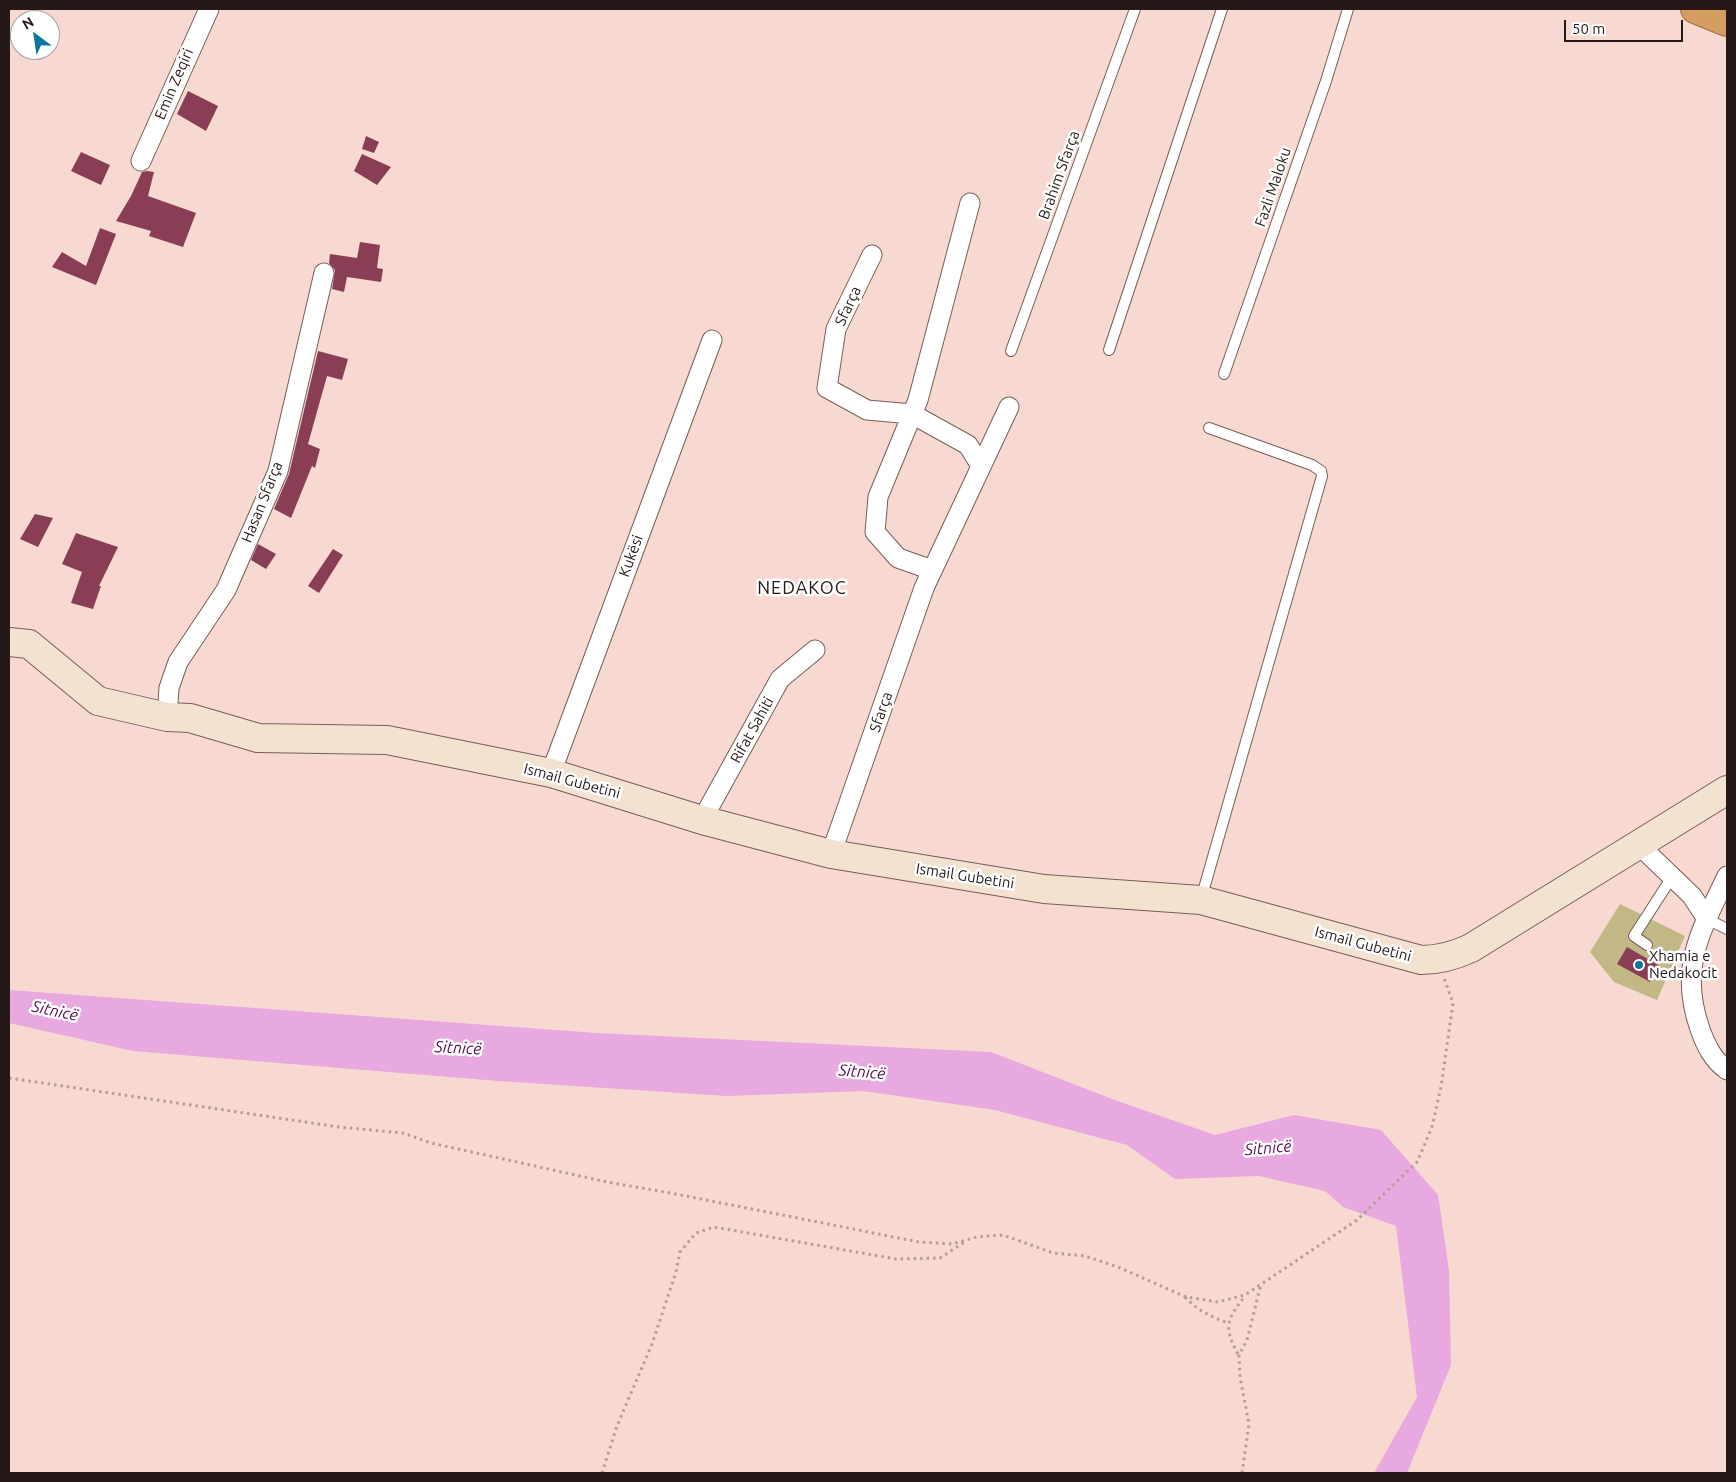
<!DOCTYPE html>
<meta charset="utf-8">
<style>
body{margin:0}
#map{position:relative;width:1736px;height:1482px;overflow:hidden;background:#f7d9d1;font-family:Ubuntu,sans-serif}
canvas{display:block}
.frame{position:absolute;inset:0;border:10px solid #241917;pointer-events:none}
.north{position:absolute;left:10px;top:10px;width:50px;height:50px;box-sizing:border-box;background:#fff;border:1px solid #a7a3a2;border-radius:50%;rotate:329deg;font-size:14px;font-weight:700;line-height:20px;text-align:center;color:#241917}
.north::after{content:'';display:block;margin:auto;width:18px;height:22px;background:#0e75a1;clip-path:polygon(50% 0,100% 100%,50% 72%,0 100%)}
.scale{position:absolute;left:1564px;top:20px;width:119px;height:22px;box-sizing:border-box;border:2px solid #241917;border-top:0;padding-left:6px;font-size:15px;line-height:18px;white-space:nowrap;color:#241917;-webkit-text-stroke:4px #fff;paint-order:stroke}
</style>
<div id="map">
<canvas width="1736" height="1482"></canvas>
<div class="frame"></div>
<div class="north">N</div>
<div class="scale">50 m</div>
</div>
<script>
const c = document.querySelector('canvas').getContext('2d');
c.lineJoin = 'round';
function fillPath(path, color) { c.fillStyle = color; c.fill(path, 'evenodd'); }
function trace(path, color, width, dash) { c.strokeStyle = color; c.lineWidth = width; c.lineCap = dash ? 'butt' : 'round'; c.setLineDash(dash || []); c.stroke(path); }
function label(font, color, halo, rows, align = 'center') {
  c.font = font + ' Ubuntu,sans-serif'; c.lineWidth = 5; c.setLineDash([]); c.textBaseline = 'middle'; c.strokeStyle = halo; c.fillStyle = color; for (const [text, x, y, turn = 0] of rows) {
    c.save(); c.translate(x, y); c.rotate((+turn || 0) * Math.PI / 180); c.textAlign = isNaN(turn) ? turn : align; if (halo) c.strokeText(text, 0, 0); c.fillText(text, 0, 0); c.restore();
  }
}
fillPath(new Path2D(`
 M1620,904L1685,936L1657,1000L1614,982L1590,952Z`), '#c1b885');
fillPath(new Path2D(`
 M9,990L597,1033L991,1052L1112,1099L1215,1135L1294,1115L1381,1130L1438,1195L1449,1270L1451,1365L1407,1473H1374L1417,1397L1396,1226L1343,1207L1325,1191L1259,1176L1175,1179L1127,1145L995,1110L863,1091L727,1096L498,1081L133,1051L9,1023Z`), '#e8a8e0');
fillPath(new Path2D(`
 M188,91L218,106L206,131L177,114Z
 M366,136L379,142L374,153L362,149Z
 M81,152L110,165L101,185L71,171Z
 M362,154L391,167L377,185L354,171Z
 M147,171L154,172L148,196L196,213L183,247L149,236L151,231L116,221L131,196L142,172Z
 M100,228L116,234L96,285L52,267L62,252L86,266Z
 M360,242L380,245L377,268L383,269L381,282L347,277L344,292L332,289L335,270L329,263L330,254L357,258Z
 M318,351L348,359L342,380L327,376L308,444L320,449L315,468L312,466L291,518L274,509L289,474Z
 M35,514L53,518L38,547L20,539Z
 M76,533L118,547L99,586H101L93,609L71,603L82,572L62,564Z
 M258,544L276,554L266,569L251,560Z
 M333,549L343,555L319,593L308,586Z
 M1627,947L1660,966L1650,982L1617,964Z`), '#893e55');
const lane = new Path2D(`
 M1109,350L1222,9
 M1011,351L1135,9
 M1224,374L1326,81L1348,9
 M1201,899L1322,476L1321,471L1312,465L1209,428
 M1707,919L1727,929
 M1647,945L1634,936L1672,877`);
const street = new Path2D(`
 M141,161L209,9
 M872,255L836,329L827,388L867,410L912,414L968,445L981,466
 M932,570L898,558L875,532L878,497L918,400L970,203
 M167,717L169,688L178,662L226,590L278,471L324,273
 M551,773L712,340
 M702,820L780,679L815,650
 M1639,845L1692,896L1707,919
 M831,854L924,588L1009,407
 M1727,876C1701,931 1678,967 1700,1029C1706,1046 1713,1060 1727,1070`);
const secondary = new Path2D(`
 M9,642L29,644L98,701L167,717L190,718L258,738L387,740L551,773L702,820L831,854L1044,889L1201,900L1421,960C1440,960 1454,956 1471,948L1727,790`);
const highway = new Path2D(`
 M1695,9L1727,22`);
trace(lane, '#775e57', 12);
trace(street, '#775e57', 21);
trace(secondary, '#775e57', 30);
trace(highway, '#976f46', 30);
trace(new Path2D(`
 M9,1078L339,1127L403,1133L431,1143L607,1182L676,1194L919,1242L952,1244L977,1237L1003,1235L1053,1253L1085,1256L1118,1267L1186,1297L1218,1302L1245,1295L1357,1220L1417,1162L1432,1127L1441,1087L1453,1003L1444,978
 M1185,1297C1197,1310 1211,1317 1228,1323
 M1238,1354C1223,1327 1227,1319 1245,1296
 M602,1473L617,1426L652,1344L676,1272L680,1252L696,1233L714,1227L896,1259L940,1258L966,1241
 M1242,1473L1249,1424L1240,1377L1239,1355L1247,1340L1261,1284`), '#b59d97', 3, [2.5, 4]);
trace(lane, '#fff', 10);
trace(street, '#fff', 19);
trace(secondary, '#f2e2cf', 28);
trace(highway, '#d59d60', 28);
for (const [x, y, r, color] of [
 [1639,965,5,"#0e75a1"]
]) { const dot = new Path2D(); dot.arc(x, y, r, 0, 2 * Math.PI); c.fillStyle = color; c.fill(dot); trace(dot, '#fff', 2); }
label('15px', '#241917', '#fff', [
 ["Emin Zeqiri",174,84,-67],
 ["Brahim Sfarça",1059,175,-70],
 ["Fazli Maloku",1273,187,-71],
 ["Sfarça",848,306,-65],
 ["Hasan Sfarça",262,502,-68],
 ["Kukësi",631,556,-70],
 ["Sfarça",881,712,-71],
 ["Rifat Sahiti",752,730,-61],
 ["Ismail Gubetini",572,781,15],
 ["Ismail Gubetini",965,876,9],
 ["Ismail Gubetini",1363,944,15]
]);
label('15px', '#241917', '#fff', [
 ["Xhamia e",1649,956],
 ["Nedakocit",1649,973]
], 'left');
label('italic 16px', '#550951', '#fff', [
 ["Sitnicë",55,1011,12],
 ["Sitnicë",458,1048,3],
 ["Sitnicë",862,1072,5],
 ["Sitnicë",1268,1148,-5]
]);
c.letterSpacing = '1px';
label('18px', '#241917', '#fff', [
 ["NEDAKOC",802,588]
]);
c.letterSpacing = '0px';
</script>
